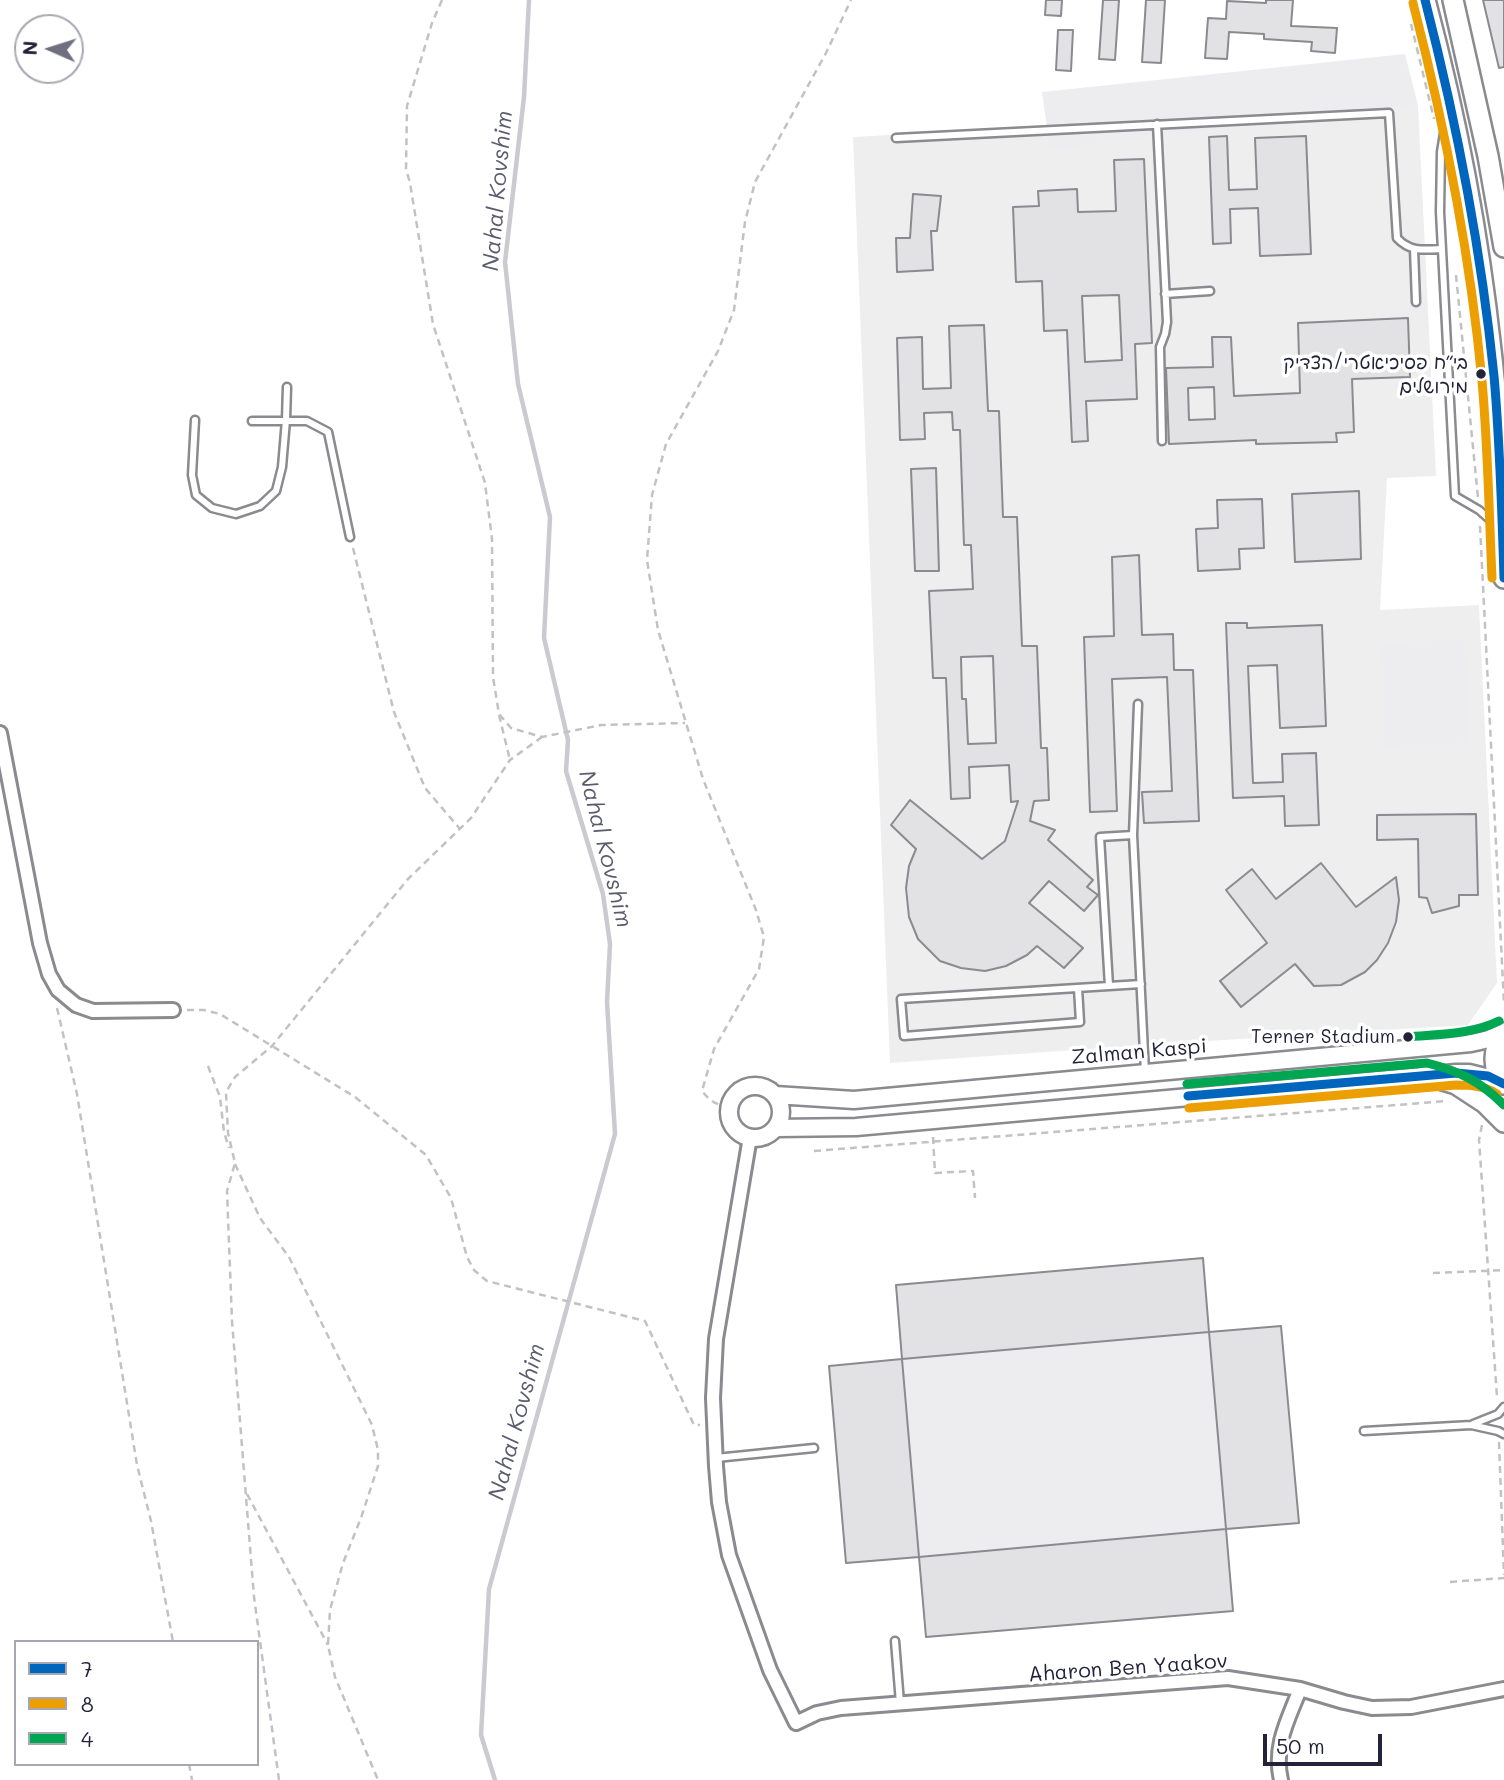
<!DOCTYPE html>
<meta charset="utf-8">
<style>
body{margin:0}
#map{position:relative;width:1504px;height:1780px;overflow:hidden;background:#fff;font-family:Mali,sans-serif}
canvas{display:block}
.legend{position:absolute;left:14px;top:1640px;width:245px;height:126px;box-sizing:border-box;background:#fff;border:2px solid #a7a7b1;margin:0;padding:9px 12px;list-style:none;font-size:21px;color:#22223b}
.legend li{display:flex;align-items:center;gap:14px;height:35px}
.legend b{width:35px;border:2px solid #a7a7b1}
.north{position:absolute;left:14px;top:14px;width:70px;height:70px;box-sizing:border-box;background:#fff;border:2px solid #a7a7b1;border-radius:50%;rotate:273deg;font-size:19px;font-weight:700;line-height:28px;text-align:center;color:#22223b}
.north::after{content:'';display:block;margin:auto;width:24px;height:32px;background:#6f6f80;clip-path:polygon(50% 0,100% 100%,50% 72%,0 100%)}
.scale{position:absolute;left:1263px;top:1734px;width:119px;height:32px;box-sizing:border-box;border:4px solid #22223b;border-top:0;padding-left:9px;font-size:21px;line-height:24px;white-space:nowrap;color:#22223b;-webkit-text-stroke:5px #fff;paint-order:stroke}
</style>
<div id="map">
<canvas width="1504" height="1780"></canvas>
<ul class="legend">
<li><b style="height:9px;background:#0065bd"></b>7</li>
<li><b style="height:9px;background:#ec9f03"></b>8</li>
<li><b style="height:9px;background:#00a651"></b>4</li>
</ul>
<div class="north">N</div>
<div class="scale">50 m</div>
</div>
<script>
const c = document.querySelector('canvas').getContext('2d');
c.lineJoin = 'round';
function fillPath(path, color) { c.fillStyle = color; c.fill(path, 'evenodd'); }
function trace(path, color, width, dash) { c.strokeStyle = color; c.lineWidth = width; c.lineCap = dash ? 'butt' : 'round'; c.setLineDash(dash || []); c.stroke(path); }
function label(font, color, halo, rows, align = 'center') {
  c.font = font + ' Mali,"Playpen Sans Hebrew",sans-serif'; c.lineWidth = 7; c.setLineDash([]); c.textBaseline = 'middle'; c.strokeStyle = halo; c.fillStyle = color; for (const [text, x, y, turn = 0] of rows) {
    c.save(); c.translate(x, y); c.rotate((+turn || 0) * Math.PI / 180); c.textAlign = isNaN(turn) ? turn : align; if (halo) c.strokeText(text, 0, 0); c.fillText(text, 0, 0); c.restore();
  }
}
fillPath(new Path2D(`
 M1418,105L1436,476L1387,478L1380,610L1479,605L1497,983L1468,1025L1160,1044L890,1063L853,137Z`), '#eeeeef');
fillPath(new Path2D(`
 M1405,54L1418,105L1050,149L1042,92Z
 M1465,640L1468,743L1385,746L1382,642Z
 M1203,1258L1209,1332L1281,1326L1299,1523L1226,1530L1233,1611L926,1637L919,1557L846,1563L829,1366L902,1359L896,1285Z`), '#ededef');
trace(new Path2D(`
 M495,1780L481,1735L489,1589L615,1134L607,1002L610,944L603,894L566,771L568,740L544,638L550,517L518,384L505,262L524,97L529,0`), '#cacad0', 4.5);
const building = new Path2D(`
 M1046,0H1062L1061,16L1045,15Z
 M1103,0H1119L1115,60L1099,59Z
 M1146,0H1165L1161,63L1142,62Z
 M1266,0H1293L1291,26L1337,28L1335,53L1311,51L1312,42L1264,39V34L1229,32L1227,59L1205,58L1208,18L1226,19L1227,1L1266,3Z
 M1483,0H1504V67L1499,68Z
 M1058,30H1073L1071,71L1056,70Z
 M1227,136L1229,190L1257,189L1255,138L1306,136L1311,254L1260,256L1258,208L1230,209L1231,243L1213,244L1209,137Z
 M1144,159L1152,343L1135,344L1137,399L1086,401L1088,441L1072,442L1067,330L1044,331L1042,281L1016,282L1013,207L1039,206L1038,191L1077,189L1078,212L1116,211L1114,160ZM1119,295L1122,360L1085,362L1082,296Z
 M913,194L941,196L937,231H931L933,270L897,272L896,238H910Z
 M1408,318L1410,377L1352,379L1354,432L1336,433L1337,442L1256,444V440L1169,444L1166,368L1213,367L1212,337H1231L1234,396L1300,393L1298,323ZM1214,387L1215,419L1189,420L1188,388Z
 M984,325L988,411H999L1003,517H1017L1022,646H1037L1041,748H1047L1049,800L1034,801L1030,821L1055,830L1048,840L1093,880L1087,887L1098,895L1084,911L1049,881L1029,903L1083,948L1064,968L1037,946L1027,955L1006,966L985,971L961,968L940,961L918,939L909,917L906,888L909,866L916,849L891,825L910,800L982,859L1005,841L1018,801L1011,802L1009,765L969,767L970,798L951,799L946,678H933L929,591L973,589L971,545H964L960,430H953L952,412L924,413L925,439L900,440L897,338L922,337L923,389L951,388L949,326ZM993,656L996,743L968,744L966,699H962L961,657Z
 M936,468L939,571H915L911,469Z
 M1359,491L1361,559L1295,562L1292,494Z
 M1262,499L1264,548L1239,549L1240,569L1198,571L1196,529L1218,528L1217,500Z
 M1139,555L1142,635L1173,634L1174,670H1193L1199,821L1144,823L1142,792L1172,791L1167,677L1112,679L1117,811L1090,812L1084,637L1114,636L1112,557Z
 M1226,623H1247V628L1322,625L1326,726L1280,728L1277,665L1248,666L1253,783L1283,782L1282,754L1316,753L1319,825L1285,826L1284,796L1233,798Z
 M1476,814L1478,895H1459V906L1432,913L1427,898L1419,897L1418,839L1377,840V815Z
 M1321,863L1356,907L1396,877L1399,900L1396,922L1388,943L1377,960L1365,972L1341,985L1314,986L1295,964L1241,1007L1220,981L1267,943L1226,890L1252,869L1276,899Z
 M1203,1258L1209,1332L902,1359L896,1285Z
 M1281,1326L1299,1523L1226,1529L1209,1332Z
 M902,1359L919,1557L846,1563L829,1366Z
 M1226,1529L1233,1611L926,1637L919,1557Z`);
fillPath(building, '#e2e2e4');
trace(building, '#8a8a8f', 2);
const service = new Path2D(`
 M1446,121L1441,152L1440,212L1455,496L1479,510L1496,525
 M1157,124L1167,322L1165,334L1160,347L1162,441
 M896,138L1389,113L1397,238C1410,252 1423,250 1442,249
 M1414,249L1416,302
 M1165,294L1210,291
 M195,420L192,475L196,495L212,508L236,514L260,506L276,491L282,467L286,420L287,387
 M252,421H307L328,432L350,537
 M1138,704L1133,835L1145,1072
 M1109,986L1100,837L1133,835
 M1078,988L1080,1022L904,1036L901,999L1141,984
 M1473,1424L1498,1414L1504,1407
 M1364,1431L1471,1425L1498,1431L1504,1434
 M716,1458L814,1448
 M895,1641L900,1703`);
const minor = new Path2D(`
 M0,733L40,943L49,974L58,990L76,1005L93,1011L173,1010
 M750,1137L716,1339L713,1398L716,1466L719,1502L729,1555L770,1670L796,1723L817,1713L841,1708L1228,1678L1300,1689L1344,1702L1372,1708L1411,1707L1504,1689
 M1281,1780C1273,1746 1288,1720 1300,1689`);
const tertiary = new Path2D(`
 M729 1112a26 26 0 1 1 52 0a26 26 0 1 1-52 0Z
 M775,1095L854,1100L1471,1043L1489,1039L1504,1032
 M776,1128L856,1127L1456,1073H1469L1501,1081`);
const primary = new Path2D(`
 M1425,0C1456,116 1478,230 1491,350C1500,425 1501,502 1504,578
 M1453,0L1488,156L1504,247
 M1504,1033C1492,1050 1492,1068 1504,1084
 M1426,1075L1456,1084L1485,1103L1504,1122`);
trace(service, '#8a8a8f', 11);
trace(minor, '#8a8a8f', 18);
trace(tertiary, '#8a8a8f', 21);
trace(primary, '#8a8a8f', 24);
trace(new Path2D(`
 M442,0L432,23L407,106L406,169L410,183L433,324L485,483L492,539L493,677L499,714L511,728L542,737L601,725L685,723
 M1411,24L1434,119
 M1456,275L1478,498
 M1480,526L1504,1003
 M353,548L394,712L425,788L460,829
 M499,715L510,760
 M57,1008L77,1094L137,1465L151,1521L173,1642
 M187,1010H204L220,1014L355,1097L426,1155L451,1198L467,1257L474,1270L487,1281L645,1321L694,1425H700
 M208,1066L220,1097L224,1132L229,1148
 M730,1106C717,1106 710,1101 702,1091L714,1049L759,969L764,937L756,910L703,779L658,630L647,560L652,495L666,444L718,351L734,310L745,222L755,182L826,53L851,0
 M1482,1125L1479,1140L1497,1397
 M933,1137L935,1173L973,1171L975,1198
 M814,1151L1447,1101
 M235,1164L260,1218L289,1257L372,1425L378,1450V1466L361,1518L343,1563L330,1610L328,1645L335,1677L378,1780
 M1433,1273L1504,1270
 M1499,1442L1504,1575
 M247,1494L328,1645
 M1450,1582L1504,1578
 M189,1764L192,1780
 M279,1780L254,1597L232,1321L227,1191L235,1163L228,1133L226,1092L235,1077L272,1046L408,879L471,818L510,760L542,737`), '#c2c2c4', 2.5, [7, 5]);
trace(service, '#fff', 6);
trace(minor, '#fff', 12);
trace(tertiary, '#fff', 16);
trace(primary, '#fff', 19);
trace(new Path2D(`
 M1425,0C1457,124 1481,249 1494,376C1500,443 1502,511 1504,578
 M1188,1096L1456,1073L1488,1076L1504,1084`), '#0065bd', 9);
trace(new Path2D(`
 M1413,3C1445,127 1470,253 1482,381C1488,447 1489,513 1492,578
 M1189,1108L1456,1085C1471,1085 1485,1086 1497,1094`), '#ec9f03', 9);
trace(new Path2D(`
 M1407,1037C1438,1034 1470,1035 1499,1021
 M1187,1084L1427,1063C1459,1071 1480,1081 1504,1105`), '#00a651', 9);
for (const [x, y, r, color] of [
 [1481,374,6,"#22223b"],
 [1408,1037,6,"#22223b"]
]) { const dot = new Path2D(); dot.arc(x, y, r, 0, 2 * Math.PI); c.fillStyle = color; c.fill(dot); trace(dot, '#fff', 2.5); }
label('19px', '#22223b', '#fff', [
 ["בי״ח פסיכיאטרי/הצדיק",1468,363],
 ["מירושלים",1468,387],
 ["Terner Stadium",1395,1037]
], 'right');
label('21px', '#22223b', '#fff', [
 ["Zalman Kaspi",1139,1052,-5],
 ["Aharon Ben Yaakov",1128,1668,-4]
]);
label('italic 23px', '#5c5c6f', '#fff', [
 ["Nahal Kovshim",498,191,-85],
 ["Nahal Kovshim",605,849,76],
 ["Nahal Kovshim",517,1422,-75]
]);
</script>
